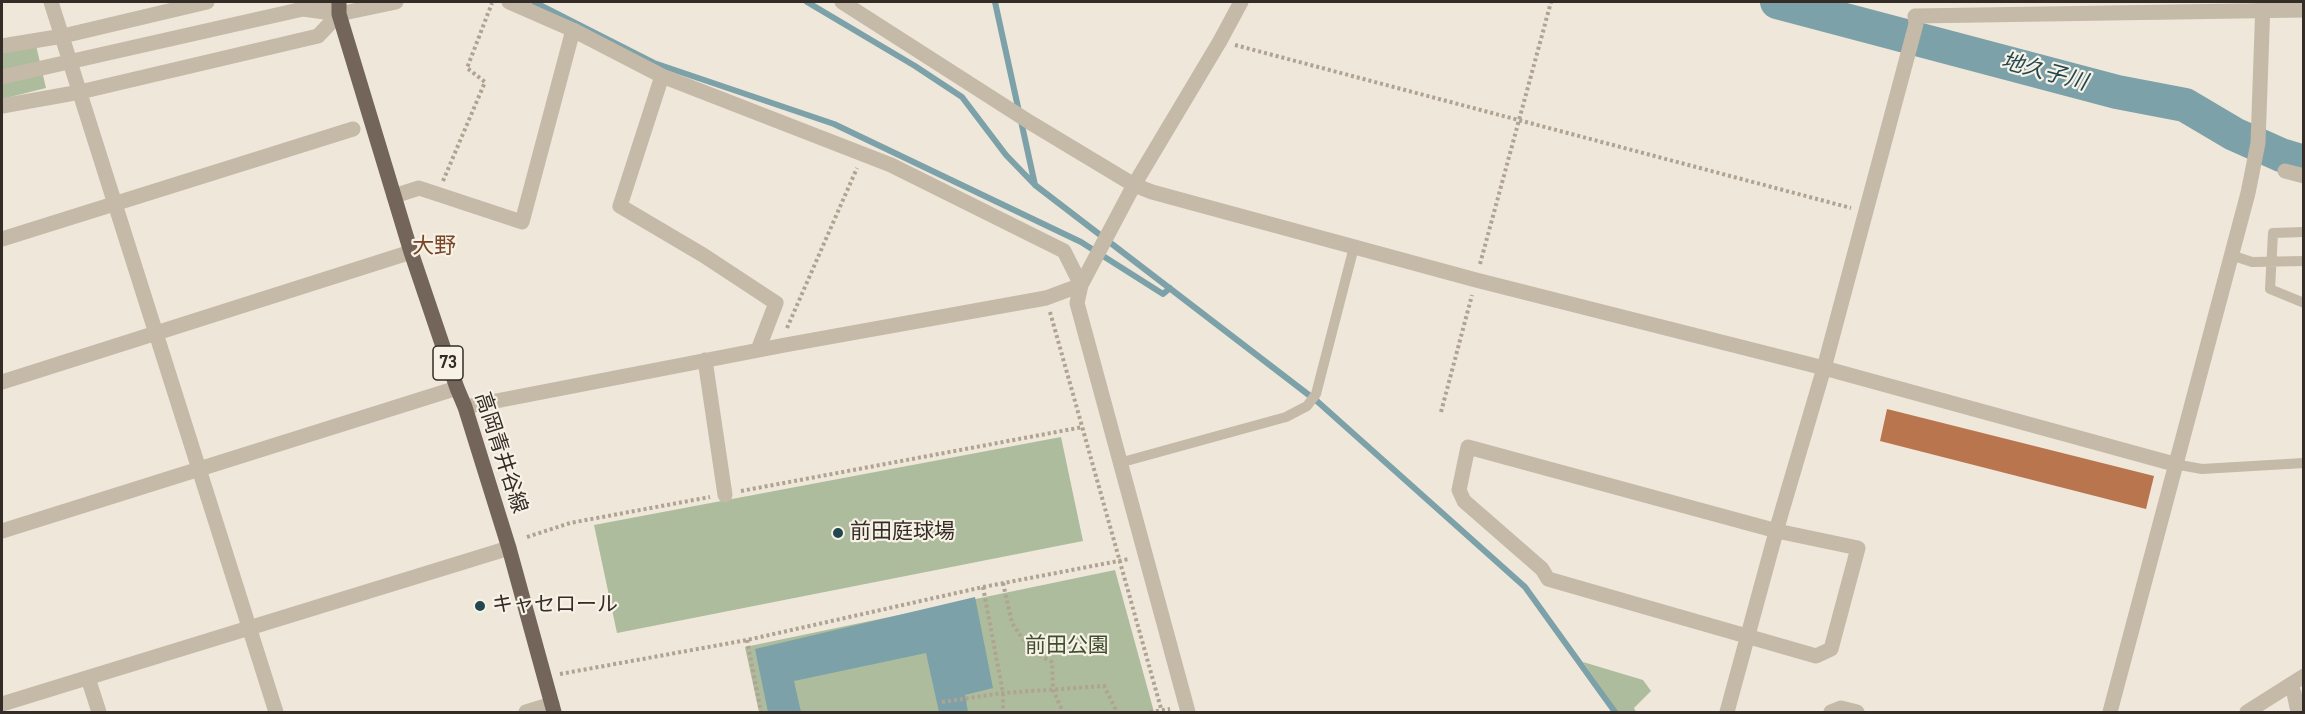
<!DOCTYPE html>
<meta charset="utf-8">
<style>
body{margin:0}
#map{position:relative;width:2305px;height:714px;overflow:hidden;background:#eee7da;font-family:"Sofia Sans Condensed",sans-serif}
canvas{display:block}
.frame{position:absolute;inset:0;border:3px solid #332c27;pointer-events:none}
</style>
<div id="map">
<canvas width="2305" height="714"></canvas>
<div class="frame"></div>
</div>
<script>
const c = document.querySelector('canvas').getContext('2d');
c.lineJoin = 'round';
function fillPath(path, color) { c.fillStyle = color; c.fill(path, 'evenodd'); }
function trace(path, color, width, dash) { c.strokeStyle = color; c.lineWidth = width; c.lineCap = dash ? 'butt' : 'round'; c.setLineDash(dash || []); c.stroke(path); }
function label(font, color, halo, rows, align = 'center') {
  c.font = font + ' "Sofia Sans Condensed","Noto Sans JP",sans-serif'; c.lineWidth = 4.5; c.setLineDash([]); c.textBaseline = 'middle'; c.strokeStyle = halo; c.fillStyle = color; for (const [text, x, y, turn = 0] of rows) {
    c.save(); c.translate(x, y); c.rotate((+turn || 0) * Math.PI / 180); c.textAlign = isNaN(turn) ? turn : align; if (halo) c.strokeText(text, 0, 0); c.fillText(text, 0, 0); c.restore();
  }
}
fillPath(new Path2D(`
 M35,41L46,88L2,99V50Z
 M1061,437L1083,541L617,633L594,525Z
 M1115,570L1154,712H759L745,647Z
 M1583,662L1643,680L1651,691L1634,708L1636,712H1618Z`), '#adbc9c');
fillPath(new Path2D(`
 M975,597L993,688L965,695L968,712H939L926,653L794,681L801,712H768L755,649Z`), '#7ca1a8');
trace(new Path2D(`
 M534,2L654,63L834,124L1081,242L1163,294L1170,288
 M807,2L915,66L962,97L1006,155L1035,185
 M995,2L1035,185L1318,402L1525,587L1615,712`), '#7ca1a8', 6);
trace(new Path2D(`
 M1777,2L2117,92L2185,105L2234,134L2281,155L2304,162`), '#7ca1a8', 34);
fillPath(new Path2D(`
 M1887,409L2154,476L2146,509L1880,441Z`), '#b9754e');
trace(new Path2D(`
 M1235,45L1851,208
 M443,181L485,82L467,68L492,3
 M1480,264L1551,2
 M1050,312L1162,712
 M787,328L857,168
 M1441,412L1472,295
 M741,491L1083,427
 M527,537L570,523L710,497
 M1003,583L1012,623L1031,651L1052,662L1053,690L1063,712
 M983,587L1003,693V712
 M747,640L761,712
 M560,674L747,640L983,587L1129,559
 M942,702L1003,693L1104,686L1117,712
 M1150,712L1170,709`), '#b1a392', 4, [3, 3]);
trace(new Path2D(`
 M2304,232L2273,233L2270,289L2304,303
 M2231,255L2252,262L2304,261
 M1119,463L1286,417L1307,406L1316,394L1354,247
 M2174,464L2202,469L2304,463`), '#c5b9a8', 10);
trace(new Path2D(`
 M51,2L276,712
 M322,2L339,14
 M509,2L573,30L662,76L891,165L1064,251L1081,285
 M2,46L63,36L207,2
 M662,76L620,206L703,255L776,303L758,350
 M2,106L80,92L318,36L339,14L396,2
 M2285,171L2304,176
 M394,196L419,188L522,222L573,30
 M2,239L353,129
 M705,360L725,495
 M2,382L411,252
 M465,407L785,345L1046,298L1081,285
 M1468,447L1777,531L1858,548L1831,649L1816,656L1548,579L1542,569L1464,501L1459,490Z
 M2,531L457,388
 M88,678L99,712
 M2290,685L2294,693L2298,712
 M2,704L509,548
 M526,712L552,704
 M1188,712L1077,303L1081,285L1134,185L1220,41L1241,2
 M1727,712L1779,521L1824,368L1916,24L1915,16L2304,10
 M1831,712L1841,708L1857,712`), '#c5b9a8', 15);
trace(new Path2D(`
 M842,2L1031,123L1134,185L1152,192L1476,280L1824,368L2174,464
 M2,77L303,9L339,14
 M2110,712L2248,193L2258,143L2263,2
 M2247,712L2304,676`), '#c5b9a8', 15);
trace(new Path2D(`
 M339,2V14L411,252L457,388L465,407L509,548L554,712`), '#73655a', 15);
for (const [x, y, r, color] of [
 [838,533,6,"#214750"],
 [480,606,6,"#214750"]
]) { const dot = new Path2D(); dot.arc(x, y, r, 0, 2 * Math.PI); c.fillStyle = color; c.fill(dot); trace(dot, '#f7f1e6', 2); }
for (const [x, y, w] of [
 [448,363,30]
]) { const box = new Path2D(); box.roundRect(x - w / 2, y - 17, w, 34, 4.5); c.fillStyle = '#f7f1e6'; c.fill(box); trace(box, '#332c27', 1.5); }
label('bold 20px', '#332c27', null, [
 ["73",448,363]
]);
label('21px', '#332c27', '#f7f1e6', [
 ["高岡青井谷線",500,453,72]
]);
label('21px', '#332c27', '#f7f1e6', [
 ["前田庭球場",850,533],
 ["キャセロール",492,606]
], 'left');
label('21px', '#3e4e2e', '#f7f1e6', [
 ["前田公園",1067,647]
]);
label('italic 22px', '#214750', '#f7f1e6', [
 ["地久子川",2044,73,15]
]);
label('22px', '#794629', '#f7f1e6', [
 ["大野",434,247]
]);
</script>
